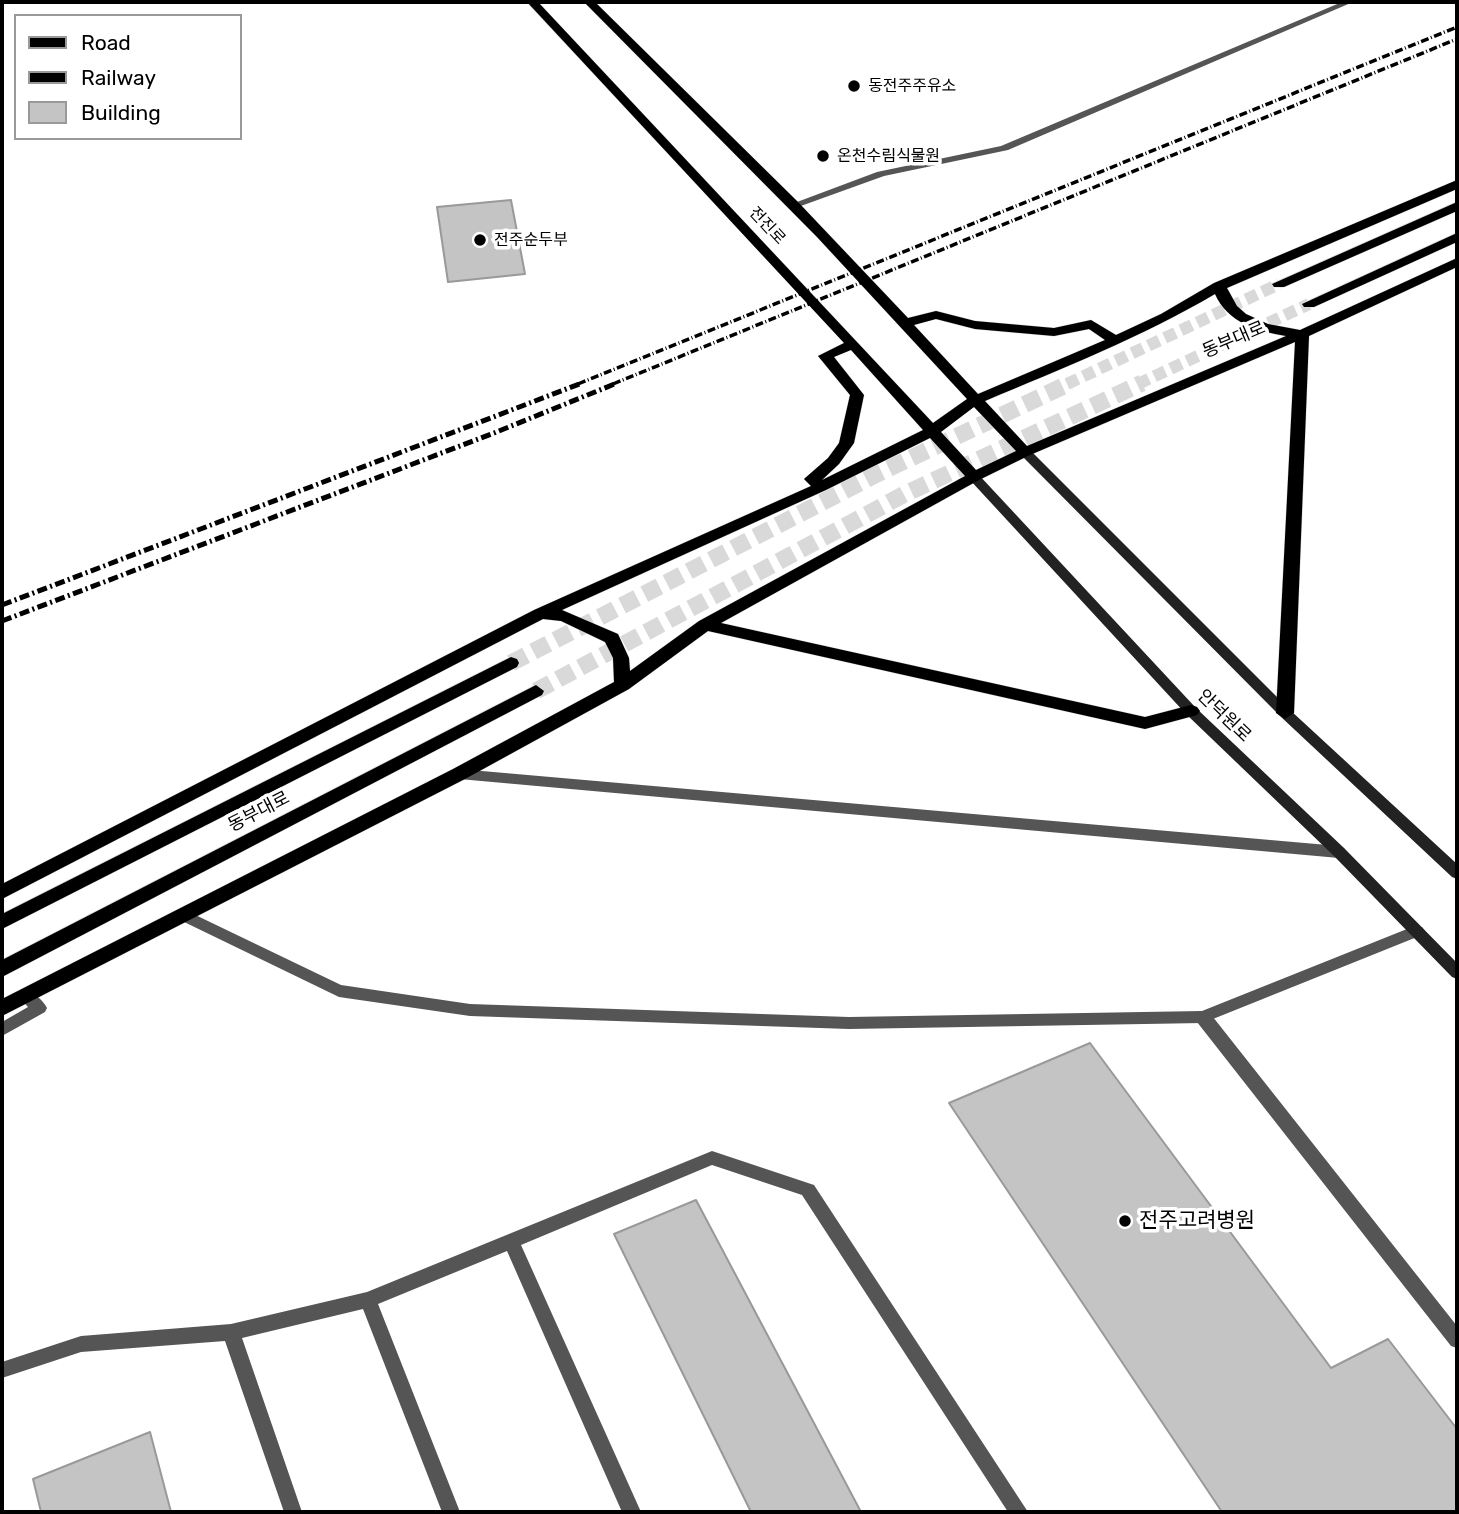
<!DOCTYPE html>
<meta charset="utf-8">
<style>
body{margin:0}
#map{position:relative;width:1459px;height:1514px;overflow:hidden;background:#fff;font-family:Rubik,sans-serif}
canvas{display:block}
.frame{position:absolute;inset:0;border:4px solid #000;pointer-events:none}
.legend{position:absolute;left:14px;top:14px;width:228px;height:126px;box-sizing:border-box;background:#fff;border:2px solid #999;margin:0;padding:9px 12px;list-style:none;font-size:21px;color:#000}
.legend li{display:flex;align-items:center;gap:14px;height:35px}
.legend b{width:35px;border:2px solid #999}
</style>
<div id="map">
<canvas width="1459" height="1514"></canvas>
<div class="frame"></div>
<ul class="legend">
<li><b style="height:9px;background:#000"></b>Road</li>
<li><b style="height:9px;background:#000"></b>Railway</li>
<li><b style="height:19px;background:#c4c4c4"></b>Building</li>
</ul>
</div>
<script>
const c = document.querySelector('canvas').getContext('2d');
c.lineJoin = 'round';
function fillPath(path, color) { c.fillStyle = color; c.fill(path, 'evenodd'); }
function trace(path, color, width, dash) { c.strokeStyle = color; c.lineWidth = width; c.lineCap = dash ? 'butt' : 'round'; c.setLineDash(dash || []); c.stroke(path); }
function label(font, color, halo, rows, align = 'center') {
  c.font = font + ' Rubik,"Noto Sans KR",sans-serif'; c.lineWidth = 7; c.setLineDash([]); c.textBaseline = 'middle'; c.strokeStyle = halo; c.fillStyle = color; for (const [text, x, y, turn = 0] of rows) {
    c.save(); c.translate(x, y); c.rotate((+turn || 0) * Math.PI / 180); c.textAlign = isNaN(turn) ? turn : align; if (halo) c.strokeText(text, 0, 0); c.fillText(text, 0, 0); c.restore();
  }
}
const building = new Path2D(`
 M511,200L525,274L448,282L437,207Z
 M1090,1043L1331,1368L1388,1339L1457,1429V1512H1222L949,1103Z
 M696,1200L861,1512H751L614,1234Z
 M150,1432L171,1512H41L33,1479Z`);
fillPath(building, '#c4c4c4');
trace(building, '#999', 2);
trace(new Path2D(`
 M1067,384L1279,284
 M1138,384L1309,304`), '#d9d9d9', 12, [12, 6]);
trace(new Path2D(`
 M511,663L877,474L1070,383
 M536,691L905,494L1142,383`), '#d9d9d9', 17, [17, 8]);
const primary = new Path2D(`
 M527,2H538L933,423L967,399L817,237L584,2H595L798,202L908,318L936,311L975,321L1054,328L1091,320L1116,335L1161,314L1214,283L1457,180V189L1227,288L1237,306L1246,314L1268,324L1300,330L1457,258V267L1309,336L1294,713L1285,719L1276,713L1295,342L1030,455L979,480L721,623L1145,717L1191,705L1197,707L1200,711L1197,715L1145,729L708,631L629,689L465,779L2,1016V999L453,769L614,682L613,658L605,642L561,621L543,619L2,899V884L534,610L811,486L804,479L828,458L839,443L850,395L818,356L844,343ZM1215,294C1228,323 1257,331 1286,336L1027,446L985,401C1063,368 1142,337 1215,294ZM936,319L975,329L1054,336L1089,329L1105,340L978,394L914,325ZM851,350L923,430L822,480L839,464L854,443L864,395L834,357ZM974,407L1016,451L976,470L941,432ZM930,438L965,476L699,621L630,671L629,658L618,634L562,610L826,490Z
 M1457,202V211L1284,287H1274L1272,284Z
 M1457,233V242L1314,307H1304L1302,304Z
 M511,657L517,659L519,663L517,667L2,929V914Z
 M536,685L544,691L542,695L2,977V960Z`);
trace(primary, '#dbdbdb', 1);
fillPath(new Path2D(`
 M459,769L1339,846L1344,848L1346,852L1344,856L1339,858L459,779L452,774Z
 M185,910L341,985L470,1004L849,1017L1202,1011L1412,927H1422L1425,931L1422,935L1203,1023L849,1029L470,1016L339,997L180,920L177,916L180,912Z
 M26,990C34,993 43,1000 47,1008L45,1012L2,1036V1022L28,1007L18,996L20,992Z
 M712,1151L814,1185L1028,1512H1008L802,1195L712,1165L521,1245L641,1512H622L507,1251L378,1304L460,1512H442L363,1309L242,1338L302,1512H284L225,1341L81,1352L2,1378V1362L81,1336L231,1324L367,1292Z`), '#555');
fillPath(new Path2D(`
 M1342,2H1353L1008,150L884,176L798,207H790L789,205L877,172L1001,146Z
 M1203,1011L1209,1012L1457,1326V1348L1451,1346L1197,1022L1195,1017L1197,1012Z`), '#555');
fillPath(new Path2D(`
 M1025,448L1029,449L1290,710L1457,864V879L1452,877L1280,716L1021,455L1019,452Z
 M974,473L978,474L1196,708L1344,848L1457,963V979L1452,977L1334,856L1186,714L970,480L968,477Z`), '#222');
fillPath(primary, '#000');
trace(new Path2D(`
 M578,384L1457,27
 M613,384L1457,39`), '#000', 3.5, [8, 2.5, 1, 2.5]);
trace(new Path2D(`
 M2,605L582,383
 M2,621L494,433L617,383`), '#000', 5, [10, 3.5, 2, 3.5]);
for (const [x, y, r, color] of [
 [854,86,7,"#000"],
 [823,156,7,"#000"],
 [480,240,7,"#000"],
 [1125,1221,7,"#000"]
]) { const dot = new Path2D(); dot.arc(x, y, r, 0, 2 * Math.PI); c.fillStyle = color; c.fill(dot); trace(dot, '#fff', 2.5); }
label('16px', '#000', '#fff', [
 ["동전주주유소",868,86],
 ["온천수림식물원",837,156],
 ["전주순두부",494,240]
], 'left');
label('16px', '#000', '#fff', [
 ["전진로",767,226,47]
]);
label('18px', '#000', '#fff', [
 ["동부대로",1234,340,-23],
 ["안덕원로",1224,716,44],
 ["동부대로",259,812,-27]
]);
label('21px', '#000', '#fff', [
 ["전주고려병원",1139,1221]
], 'left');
</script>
